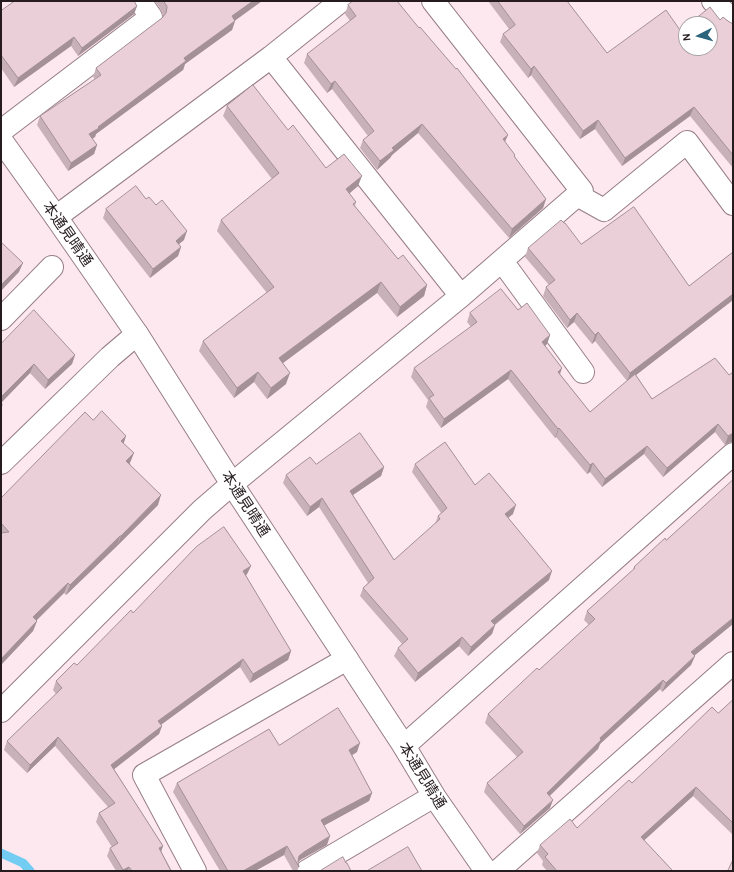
<!DOCTYPE html>
<meta charset="utf-8">
<style>
body{margin:0}
#map{position:relative;width:734px;height:872px;overflow:hidden;background:#fee8f0;font-family:Karla,sans-serif}
canvas{display:block}
.frame{position:absolute;inset:0;border:2px solid #261c20;pointer-events:none}
.north{position:absolute;left:678px;top:16px;width:40px;height:40px;box-sizing:border-box;background:#fff;border:1px solid #a8a4a6;border-radius:50%;rotate:264deg;font-size:11px;font-weight:700;line-height:16px;text-align:center;color:#261c20}
.north::after{content:'';display:block;margin:auto;width:14px;height:18px;background:#2a657d;clip-path:polygon(50% 0,100% 100%,50% 72%,0 100%)}
</style>
<div id="map">
<canvas width="734" height="872"></canvas>
<div class="frame"></div>
<div class="north">N</div>
</div>
<script>
const c = document.querySelector('canvas').getContext('2d');
c.lineJoin = 'round';
function trace(path, color, width, dash) { c.strokeStyle = color; c.lineWidth = width; c.lineCap = dash ? 'butt' : 'round'; c.setLineDash(dash || []); c.stroke(path); }
function fillPath(path, color) { c.fillStyle = color; c.fill(path, 'evenodd'); }
function label(font, color, halo, rows, align = 'center') {
  c.font = font + ' Karla,"Noto Sans JP",sans-serif'; c.lineWidth = 3; c.setLineDash([]); c.textBaseline = 'middle'; c.strokeStyle = halo; c.fillStyle = color; for (const [text, x, y, turn = 0] of rows) {
    c.save(); c.translate(x, y); c.rotate((+turn || 0) * Math.PI / 180); c.textAlign = isNaN(turn) ? turn : align; if (halo) c.strokeText(text, 0, 0); c.fillText(text, 0, 0); c.restore();
  }
}
trace(new Path2D(`
 M1,853L23,863L30,871`), '#73cdf3', 9);
const street = new Path2D(`
 M713,1L733,21
 M271,57L461,296
 M1,131L151,17L140,1
 M577,195L604,210L687,142L733,204
 M56,217L271,57L341,1
 M502,261L583,372
 M1,319L52,267
 M1,463L110,357L137,334
 M1,711L202,510L232,484L461,296L582,191L433,1
 M404,746L733,454
 M195,871L144,775L347,659
 M307,871L434,796
 M498,871L733,663`);
const secondary = new Path2D(`
 M1,140L56,217L137,334L232,484L404,746L434,796L486,871`);
trace(street, '#967d87', 24);
trace(secondary, '#967d87', 24);
trace(street, '#fff', 22);
trace(secondary, '#fff', 22);
fillPath(new Path2D(`
 M155,1H262L235,20V21L232,30L185,64L183,70L96,134L95,137L92,139L97,145L94,154L68,171L37,125L40,116L95,79L93,77L96,68L162,18L163,15L161,10Z
 M488,1H567L607,53L680,30L720,20L728,21L733,24V168L690,116L622,166L595,129L580,139L531,75L528,78L500,42L503,34L509,29Z
 M348,5L508,135L505,142L515,157L546,199L543,208L509,238L418,133L392,155L390,158L377,170L360,148L363,140L368,136L332,89L327,93L304,63L307,54L350,21L345,14Z
 M137,6L134,14L78,56L71,46L14,87L1,68V11Z
 M227,106L288,130L326,168L358,186L349,193L356,202L355,206L398,259L427,285L424,296L397,317L377,293L283,363L286,384L267,399L254,382L234,398L199,351L203,341L267,293L217,231L221,220L272,179L223,116Z
 M146,199L184,240L178,244L181,247L178,256L150,278L103,218L106,209Z
 M581,244L689,286L733,252V300L636,375L652,399L715,358L730,442L725,445L715,432L663,477L644,454L602,487L590,472L587,474L556,437L555,438L508,379L441,428L426,407L428,400L411,377L414,368L471,327L467,322L470,313L518,310L550,335L547,344L545,346L560,374L590,412L627,381L595,341L592,344L574,322L567,328L543,296L546,287L549,285L525,257L528,248Z
 M1,344L75,355L72,364L45,389L30,373L1,403L3,404L1,410Z
 M93,420L124,444L130,463V464L158,505L117,546L66,595L64,593L36,620L37,621L33,631L1,665V498Z
 M316,464L384,467L381,476L353,495L394,560L435,524L438,516L441,513L412,472L415,464L475,485L513,514L508,518L549,580L495,625L492,634L468,656L459,646L415,682L394,656L398,648L402,644L360,596L363,588L368,583L319,507L307,516L283,483L286,475Z
 M666,540L695,656L691,665L662,692L660,689L600,744L598,749L550,796V808L520,834L484,792L487,783L517,757L485,723L488,714L539,670L589,625L584,620L587,611L633,570L634,567Z
 M251,566L246,576L291,651L288,660L250,683L240,667L161,725L162,726L159,734L114,769L163,846L161,851L172,871H116L107,856L110,848L112,847L96,822L99,813L108,807L55,746L27,773L4,750L7,741L56,694L53,690L56,681L77,665L133,613Z
 M733,700V835L693,796L644,840L673,871H547L542,865L543,861L537,853L540,845L577,828L718,713Z
 M279,745L357,752L352,755L372,793L369,801L324,825L327,845L300,860L298,863L299,867L297,871H293L284,855L255,871H220L173,792L177,783L223,756Z`), '#c9b1ba');
fillPath(new Path2D(`
 M253,1H262L229,25L232,16Z
 M137,6L134,14L78,56L82,48Z
 M235,21L232,30L185,64L183,70L96,134L95,137L86,143L89,134L98,127L184,58Z
 M74,37L71,46L14,87L18,78Z
 M534,66L531,75L528,78L531,69Z
 M335,81L332,89L327,93L331,84Z
 M694,107L690,116L622,166L625,158Z
 M598,120L595,129L580,139L583,131Z
 M422,124L418,133L392,155L390,158L377,170L380,161L392,148Z
 M508,135L504,143L503,139Z
 M97,145L94,154L68,171L71,163Z
 M362,176L358,186L342,200L346,189Z
 M546,199L543,208L509,238L512,229Z
 M187,231L184,240L172,250L176,241Z
 M181,247L178,256L150,278L153,269Z
 M23,263L19,272L1,291V285Z
 M381,282L377,293L275,369L279,358Z
 M427,285L424,296L397,317L400,307Z
 M733,294V300L627,382L630,373Z
 M577,313L574,322L567,328L570,320Z
 M598,332L595,341L592,344L595,335Z
 M550,335L547,344L539,351L542,342Z
 M75,355L72,364L45,389L48,380Z
 M34,364L30,373L1,403V397Z
 M562,368L559,377L558,372Z
 M511,370L508,379L441,428L444,419Z
 M258,372L254,382L234,398L237,388Z
 M290,373L286,384L267,399L271,388Z
 M718,424L715,432L663,477L667,468Z
 M559,428L556,437L555,438L558,429Z
 M733,433V442H730L725,445L728,436Z
 M126,436L123,446L121,441Z
 M647,446L644,454L602,487L605,479Z
 M134,453L130,463L123,471L126,461Z
 M593,463L590,472L587,474L590,465Z
 M384,467L381,476L347,499L350,491Z
 M161,495L158,505L117,546L121,536Z
 M322,498L319,507L307,516L310,507Z
 M516,505L513,514L501,523L505,514Z
 M120,536L117,546L66,595L70,585Z
 M251,566L247,574L240,580L243,571Z
 M552,571L549,580L488,630L491,621Z
 M68,583L64,593L30,627L33,617Z
 M733,618V624L688,661L691,652Z
 M37,621L33,631L1,665V659Z
 M495,625L492,634L468,656L471,647Z
 M462,637L459,646L415,682L418,673Z
 M291,651L288,660L250,683L253,674Z
 M695,656L691,665L662,692L666,683Z
 M243,659L240,667L155,729L158,721Z
 M663,680L660,689L600,744L598,749L544,801L547,793L600,738Z
 M162,726L159,734L108,774L111,765Z
 M58,737L55,746L27,773L30,765Z
 M360,743L357,752L346,759L349,750Z
 M696,787L693,796L638,846L641,837Z
 M372,793L369,801L318,829L321,820Z
 M553,800L550,808L520,834L524,826Z
 M330,836L327,845L300,860L297,864L299,856L304,852Z
 M163,846L160,855L159,848Z
 M287,846L284,855L255,871H243Z
 M129,867L128,871H123V870Z`), '#a49097');
const building = new Path2D(`
 M15,1H134L137,6L82,48L74,37L18,78L1,55V11Z
 M164,1H253L232,16L235,21L184,58L186,61L98,127L99,128L89,134L97,145L71,163L40,116L101,75L96,68L162,18L166,13L167,7Z
 M353,1H397L419,28L420,27L456,69L457,68L508,135L503,139L515,155L514,156L546,199L512,229L422,124L392,148L394,150L380,161L363,140L374,131L335,81L331,84L307,54L356,16L348,5Z
 M498,1H567L607,53L666,10L680,30L686,26V48H710V24H689L710,7L720,20L723,17L728,21L733,24V155L694,107L625,158L598,120L583,131L534,66L531,69L503,34L515,25Z
 M253,85L288,130L293,125L326,168L344,154L362,176L346,189L356,202L353,204L398,259L403,255L427,285L400,307L381,282L279,358L290,373L271,388L258,372L237,388L203,341L274,287L221,220L279,173L227,106Z
 M136,186L146,199L149,197L156,205L162,200L187,231L176,241L181,247L153,269L106,209Z
 M634,207L689,286L733,252V294L630,373L598,332L595,335L577,313L570,320L546,287L555,280L528,248L561,220L564,223H565L581,244Z
 M1,242L23,263L1,285Z
 M501,289L518,310L527,303L550,335L542,342L562,368L558,372L590,412L635,374L652,399L715,358L729,375L733,372V433L728,436L718,424L667,468L647,446L605,479L593,463L590,465L559,428L558,429L511,370L444,419L429,398L434,395L414,368L477,322L470,313Z
 M34,310L75,355L48,380L34,364L1,397V344Z
 M102,411L126,436L121,441L134,453L126,461L161,495L121,536H120L70,585L68,583L33,617L37,621L1,659V533L9,532L1,523V498L85,412L93,420Z
 M360,433L384,467L350,491L394,560L440,519L438,516L447,508L415,464L445,442L475,485L489,473L516,505L505,514L552,571L491,621L495,625L471,647L462,637L418,673L398,648L408,639L363,588L374,578L322,498L310,507L286,475L310,457L316,464Z
 M733,480V618L691,652L695,656L666,683L663,680L600,738L601,740L547,793L553,800L524,826L487,783L523,752L488,714L537,668L539,670L595,619L587,611L635,568L634,567L665,538L666,540Z
 M224,527L251,566L243,571L291,651L253,674L243,659L158,721L162,726L111,765L163,846L159,848L171,871H132L129,867L123,870L110,848L118,843L99,813L115,803L58,737L30,765L7,741L62,688L56,681L74,663L77,665L131,610L133,613L196,547Z
 M733,700V823L696,787L641,837L673,871H557L545,857L548,854L540,845L570,819L577,828L629,780L632,783L677,741L712,707L718,713Z
 M338,708L360,743L349,750L372,793L321,820L330,836L304,852L299,856L298,862L299,867L287,846L243,871H228L177,783L269,729L279,745Z
 M408,847L422,871H367Z
 M343,857L346,863H347L351,871H320Z
 M733,860V871H728Z`);
fillPath(building, '#eaced8');
trace(building, '#a49097', 1);
label('15px', '#261c20', '#fff', [
 ["本通見晴通",67,234,55],
 ["本通見晴通",245,504,57],
 ["本通見晴通",422,776,58]
]);
</script>
